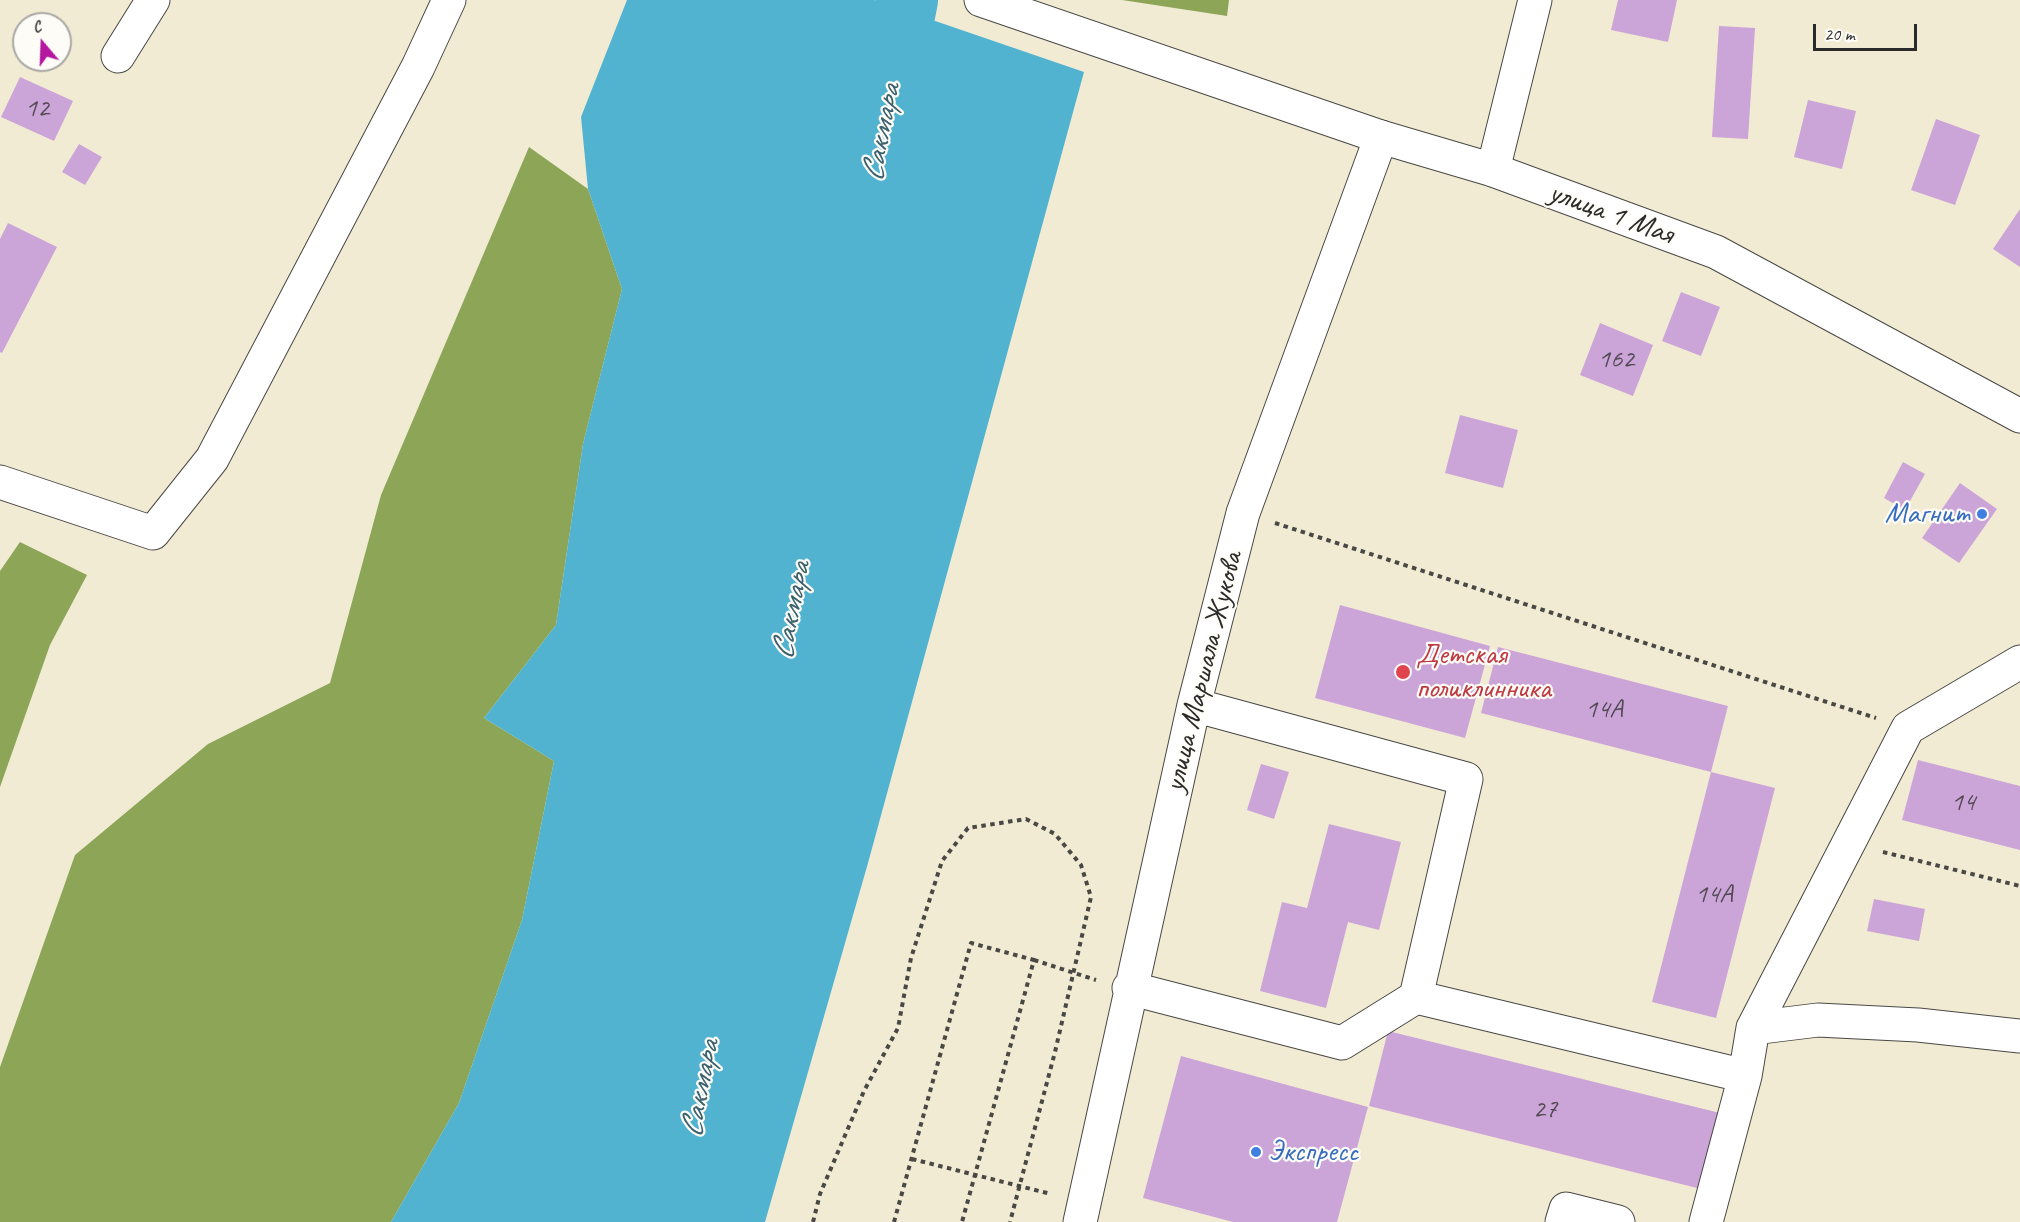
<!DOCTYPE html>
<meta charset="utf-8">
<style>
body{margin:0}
#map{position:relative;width:2020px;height:1222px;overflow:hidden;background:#f2ebd4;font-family:Caveat,sans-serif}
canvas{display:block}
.north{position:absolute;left:12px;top:12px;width:60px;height:60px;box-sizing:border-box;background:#fdfcf7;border:2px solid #a9a8a5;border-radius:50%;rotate:341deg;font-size:16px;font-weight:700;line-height:24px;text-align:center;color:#2b2b2b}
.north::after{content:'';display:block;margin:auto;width:21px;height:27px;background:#b5179e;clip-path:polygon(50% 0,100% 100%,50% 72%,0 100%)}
.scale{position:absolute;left:1813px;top:24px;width:104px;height:27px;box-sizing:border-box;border:3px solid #2b2b2b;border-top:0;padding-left:8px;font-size:18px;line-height:21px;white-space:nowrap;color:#2b2b2b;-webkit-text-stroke:4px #fdfcf7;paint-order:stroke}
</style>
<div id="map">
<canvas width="2020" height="1222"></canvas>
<div class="north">С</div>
<div class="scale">20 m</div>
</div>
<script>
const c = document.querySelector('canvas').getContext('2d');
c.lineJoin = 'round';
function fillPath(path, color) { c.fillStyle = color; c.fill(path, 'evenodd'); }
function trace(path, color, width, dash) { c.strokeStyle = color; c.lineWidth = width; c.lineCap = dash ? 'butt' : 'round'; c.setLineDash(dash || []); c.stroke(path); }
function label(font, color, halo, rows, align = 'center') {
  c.font = font + ' Caveat,sans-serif'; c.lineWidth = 4.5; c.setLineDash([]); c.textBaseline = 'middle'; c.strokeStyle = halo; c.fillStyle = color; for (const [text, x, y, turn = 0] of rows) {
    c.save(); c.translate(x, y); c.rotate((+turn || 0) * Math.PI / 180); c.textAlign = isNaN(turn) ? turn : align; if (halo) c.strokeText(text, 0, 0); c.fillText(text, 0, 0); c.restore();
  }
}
fillPath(new Path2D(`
 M1122,0H1229L1227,16Z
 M529,147L588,189L622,289L583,444L556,625L484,718L554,761L522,920L459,1103L391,1222H0V1067L75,855L208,744L330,683L381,495Z
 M20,542L87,575L50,645L0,787V571Z`), '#8ca557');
fillPath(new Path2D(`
 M627,0H874L1084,72L868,863L765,1222H391L459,1103L522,920L554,761L484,718L556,625L583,444L622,289L588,189L581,117Z`), '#51b3d0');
trace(new Path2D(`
 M889,93L907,0`), '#51b3d0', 62);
fillPath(new Path2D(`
 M1618,0H1677L1668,42L1611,30Z
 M1719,26L1755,28L1748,139L1712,137Z
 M20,77L73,101L54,141L1,117Z
 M1808,100L1856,111L1842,169L1794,157Z
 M1936,119L1980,135L1955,205L1911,190Z
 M79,144L102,157L85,185L62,172Z
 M2020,209V267L1993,249Z
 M8,223L57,247L2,353L0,352V239Z
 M1681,292L1720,307L1701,356L1662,341Z
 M1600,323L1653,345L1633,396L1580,375Z
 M1460,415L1518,430L1503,488L1445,473Z
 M1903,462L1925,474L1905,510L1884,498Z
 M1960,483L1997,509L1959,563L1922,538Z
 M1340,605L1490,646L1465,738L1315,698Z
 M1498,647L1728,706L1711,772L1481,713Z
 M1918,760L2020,786V850L1902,820Z
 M1261,764L1289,772L1274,819L1247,810Z
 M1711,772L1775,788L1716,1018L1652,1002Z
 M1329,824L1401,842L1379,930L1348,922L1326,1008L1260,991L1282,902L1307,908Z
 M1874,899L1925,909L1919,941L1867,931Z
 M1388,1031L1720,1113L1701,1189L1369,1106Z
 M1181,1056L1368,1107L1337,1222H1233L1143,1198Z`), '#cba5d7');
const minor = new Path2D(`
 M118,56L153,0
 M1493,170L1535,0
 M0,482L153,533L212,459L418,67L449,0
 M1129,988L1342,1043L1416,997L1466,779L1194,705
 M1416,997L1745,1076
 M1753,1028L1908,728L2020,662
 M1080,1222L1194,705L1243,513L1381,137
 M1562,1222L1566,1209L1618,1222
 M1706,1222L1745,1076L1753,1028L1818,1020L1918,1025L2020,1036`);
const major = new Path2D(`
 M981,0L1381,137L1493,170L1716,252L2020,416`);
trace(minor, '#494844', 35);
trace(major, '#494844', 35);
trace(new Path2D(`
 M1275,523L1876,718
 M1883,852L2020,886
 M1034,960L1096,980
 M912,1159L1051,1194
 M813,1222L820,1194L864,1091L898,1028L911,958L942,861L968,828L1026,819L1055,834L1081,865L1091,897L1055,1052L1010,1222
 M894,1222L971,943L1034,960L962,1222`), '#494844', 4, [4.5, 4.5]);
trace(minor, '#fff', 33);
trace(major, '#fff', 33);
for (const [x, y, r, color] of [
 [1982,514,6,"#3f7fe0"],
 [1403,672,8,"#e0444e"],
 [1256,1152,6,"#3f7fe0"]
]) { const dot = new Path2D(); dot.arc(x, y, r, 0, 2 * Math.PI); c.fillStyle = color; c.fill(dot); trace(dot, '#fdfcf7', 2); }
label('27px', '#534a56', null, [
 ["12",37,109],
 ["162",1616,360],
 ["14А",1604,710],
 ["14",1963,803],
 ["14А",1714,895],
 ["27",1545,1110]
]);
label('30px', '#2b2b2b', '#fdfcf7', [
 ["улица 1 Мая",1611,214,20],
 ["улица Маршала Жукова",1204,672,-76]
]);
label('30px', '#366cbe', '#fdfcf7', [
 ["Магнит",1970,514],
 ["Экспресс",1268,1152,"left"]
], 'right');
label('30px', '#be3a42', '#fdfcf7', [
 ["Детская",1416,655],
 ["поликлинника",1416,689]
], 'left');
label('italic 32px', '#3a616d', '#fdfcf7', [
 ["Сакмара",882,133,-79],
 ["Сакмара",792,611,-79],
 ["Сакмара",701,1089,-79]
]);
</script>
